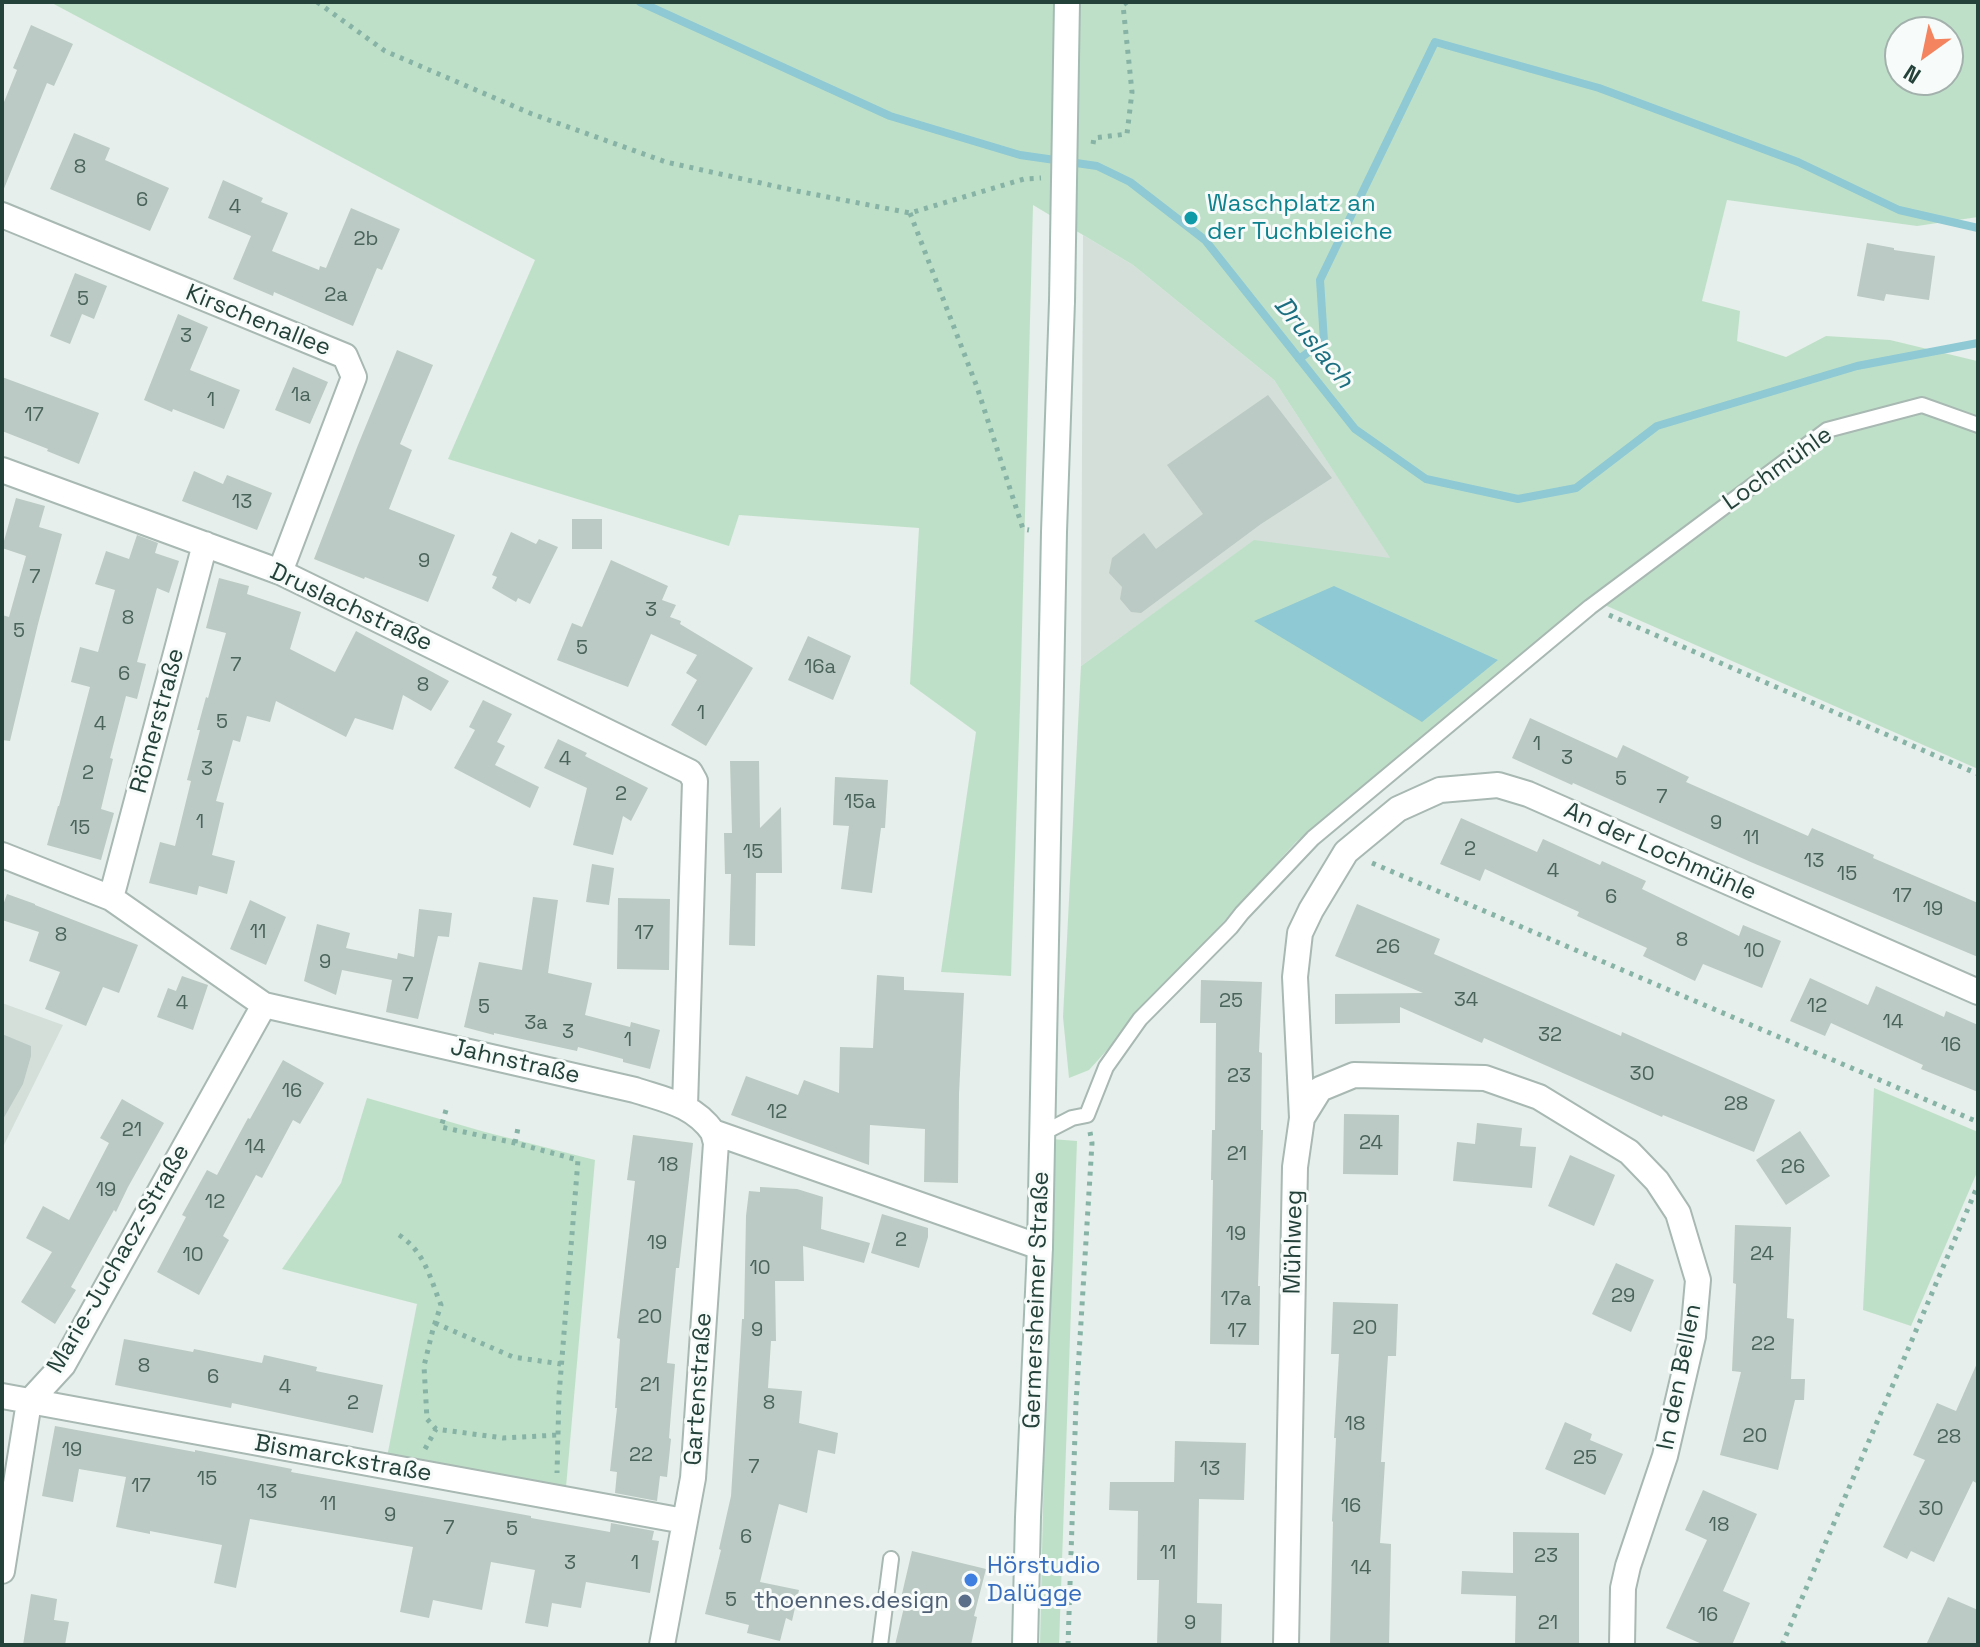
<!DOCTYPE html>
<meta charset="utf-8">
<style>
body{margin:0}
#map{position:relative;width:1980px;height:1647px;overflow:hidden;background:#e6efeb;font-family:"Space Grotesk",sans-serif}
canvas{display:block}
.frame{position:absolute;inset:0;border:4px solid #24423a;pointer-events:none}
.north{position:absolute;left:1884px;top:16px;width:80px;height:80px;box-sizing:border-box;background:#f7fbf9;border:2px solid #a3b1ad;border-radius:50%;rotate:213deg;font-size:22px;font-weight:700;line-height:32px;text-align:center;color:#24423a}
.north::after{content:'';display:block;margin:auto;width:28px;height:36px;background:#f4845f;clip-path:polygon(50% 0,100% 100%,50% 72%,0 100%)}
</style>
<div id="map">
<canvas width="1980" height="1647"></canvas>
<div class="frame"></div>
<div class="north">N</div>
</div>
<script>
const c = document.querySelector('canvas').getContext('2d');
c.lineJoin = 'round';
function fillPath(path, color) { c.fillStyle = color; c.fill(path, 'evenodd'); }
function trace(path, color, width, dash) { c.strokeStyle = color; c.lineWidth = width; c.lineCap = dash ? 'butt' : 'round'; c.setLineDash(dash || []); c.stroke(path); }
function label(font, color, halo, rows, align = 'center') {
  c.font = font + ' "Space Grotesk",sans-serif'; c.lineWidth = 6; c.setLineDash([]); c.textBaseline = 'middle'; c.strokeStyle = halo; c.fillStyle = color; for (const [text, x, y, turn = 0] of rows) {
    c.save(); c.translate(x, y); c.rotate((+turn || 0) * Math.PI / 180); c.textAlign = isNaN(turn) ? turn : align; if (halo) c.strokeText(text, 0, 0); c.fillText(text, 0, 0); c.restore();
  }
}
fillPath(new Path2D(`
 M1083,235L1133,265L1274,380L1391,559L1254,541L1081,666Z
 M2,1003L63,1025L2,1149Z`), '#d4dfda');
fillPath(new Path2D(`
 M50,2H1978V217L1917,226L1727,200L1702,301L1740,311L1737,341L1786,357L1826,336L1890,340L1977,361L1978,769L1600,603L1633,578L1620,574L1296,842L1089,1070L1069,1078L1063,1017L1081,666L1254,540L1390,558L1274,380L1133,265L1033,205L1020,706L1011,976L941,972L976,732L910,684L919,528L739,515L729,546L448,459L535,260ZM1900,32H1948V80H1900Z
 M1874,1088L1978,1132V1170L1911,1326L1863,1310Z
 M367,1098L485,1132L595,1160L566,1487L387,1457L417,1304L282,1269L341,1183Z
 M1051,1139L1077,1141L1059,1645H1040Z`), '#bfe0c8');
fillPath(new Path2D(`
 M1334,586L1498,660L1422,722L1254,621Z`), '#8ec9d4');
trace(new Path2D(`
 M640,2L890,116L1020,155L1097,166L1130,182L1205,240L1355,429L1426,479L1518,499L1576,488L1657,426L1857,366L1978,343
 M1299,359L1324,341L1320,280L1435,42L1599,88L1798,162L1899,210L1978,228`), '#8ec9d4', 8);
fillPath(new Path2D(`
 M31,25L73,44L54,86L47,83L3,191L2,107L17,70L13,68Z
 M74,133L110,148L105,160L169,188L150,231L50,189Z
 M223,180L263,198L261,202L288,213L272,251L319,270L320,266L326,268L351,208L400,229L382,270L377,268L353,326L274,292L273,296L233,279L251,236L208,218Z
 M1867,243L1894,248V250L1935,256L1929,300L1886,294L1884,301L1857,296Z
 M75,273L107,286L94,319L82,314L70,344L50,336Z
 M178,314L208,327L190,370L240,390L224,429L173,409L172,412L144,400Z
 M397,350L433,365L400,444L412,450L389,509L455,535L428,602L365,577L364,579L314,559L358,445Z
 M293,367L328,382L310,424L275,410Z
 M2,377L99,413L79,464L47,451L48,449L2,431Z
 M1268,395L1332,478L1261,524L1141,613L1131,612L1120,599L1122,587L1109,573L1112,558L1144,533L1156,549L1203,514L1167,465Z
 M194,471L223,484L227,475L272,493L257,530L182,501Z
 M16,498L45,506L39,527L62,534L38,624L10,741L2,740V615L9,617L26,556L2,548Z
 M572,519H602V549H572Z
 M511,532L536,544L539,539L558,547L530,604L518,598L516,602L492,588L497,577L492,575Z
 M137,535L158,543L155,553L179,561L169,593L157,588L137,662L146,664L137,699L126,696L110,758L113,759L101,809L114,813L101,860L47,845L58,806H59L90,687L71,682L80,647L98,652L115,590L95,584L106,551L129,559Z
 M611,560L668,586L662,600L676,605L670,617L681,621L680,624L753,668L706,746L671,725L697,680L686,673L697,655L651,634L628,687L557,660L572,623L582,627Z
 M219,578L249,586L247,594L301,612L290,649L335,672L356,631L449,681L431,711L403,695L393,730L355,718L346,737L276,701L270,722L247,716L240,742L233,740L216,801L224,803L212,855L235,861L227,894L199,886L197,895L149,883L160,842L175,846L191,781L187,780L200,730H197L206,697L208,698L226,633L206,628Z
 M808,636L851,656L833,700L788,680Z
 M483,700L512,714L497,742L505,746L495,765L539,787L530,808L454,768L475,730L469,727Z
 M1530,718L1617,758L1623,745L1689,777L1686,782L1808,836L1812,828L1874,855L1873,858L1978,903V957L1753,863L1573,783L1572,785L1512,758Z
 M558,739L587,753L585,756L648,788L631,821L623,816L613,855L573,845L587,788L544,768Z
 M730,761H759L760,828L781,807L782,873H756L755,946L729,945L731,874H725L724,833H732Z
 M835,777L888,780L885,828H881L872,893L841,889L849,826L833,825Z
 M1461,818L1537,852L1543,839L1600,865L1602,861L1646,881L1642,889L1739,936L1743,925L1781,941L1762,988L1703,964L1695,981L1643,956L1647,948L1577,916L1579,912L1485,869L1480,881L1440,864Z
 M592,864L614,868L609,905L586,902Z
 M7,894L35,904V905L138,945L119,993L103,987L86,1026L45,1009L60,972L29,961L39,932L2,920V908Z
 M533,897L558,900L548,973L592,983L585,1015L630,1027L631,1022L660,1030L650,1069L623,1062V1059L578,1047L577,1051L494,1033V1035L464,1027L479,962L522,970Z
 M618,898L670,899L669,970L617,969Z
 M250,900L286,917L266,965L230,949Z
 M1357,904L1440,939L1434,954L1621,1036L1622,1032L1775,1100L1754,1152L1663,1115L1662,1117L1484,1038L1482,1043L1400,1007V1023L1335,1024V994L1423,993L1335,956Z
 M419,909L452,913L449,937L438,936L418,1019L386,1012L392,980L342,970L336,995L304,981L317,924L350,933L346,948L397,959L398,953L414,957Z
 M877,975L904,977V990L964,993L959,1094L958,1183L924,1182L925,1129L870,1125L869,1165L731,1115L746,1076L798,1095L804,1080L839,1093L840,1047L873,1048Z
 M182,976L208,985L193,1030L157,1017L168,988L176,991Z
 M1810,978L1868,1005L1876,986L1944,1017L1946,1011L1978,1025V1092L1921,1069L1923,1065L1831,1023L1825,1036L1790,1021Z
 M1201,980L1262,982L1259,1052L1262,1053L1261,1130H1263L1258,1286H1260L1259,1345L1210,1344L1213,1180H1211L1212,1130H1215L1216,1023H1200Z
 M2,1034L31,1046V1056L23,1084L2,1121Z
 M283,1060L324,1083L300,1124L293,1120L262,1178L256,1175L223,1236L229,1240L199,1295L157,1272L186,1217L182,1215L207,1170L217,1175L248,1118L250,1119Z
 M122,1099L164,1123L128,1187L116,1212L114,1210L71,1287L76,1290L55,1324L21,1302L52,1252L26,1238L43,1206L69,1220L109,1143L100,1138Z
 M1344,1114L1399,1115L1398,1175L1343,1174Z
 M1477,1123L1522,1128L1520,1146L1536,1147L1532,1188L1453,1181L1457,1142L1475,1144Z
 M1800,1131L1830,1176L1786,1205L1756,1160Z
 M633,1135L693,1143L679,1268H676L667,1363L675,1364L669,1438L671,1439L667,1477L660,1476L657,1501L615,1493L617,1472L610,1471L617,1408H615L620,1339L617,1338L635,1181L627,1180Z
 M1570,1155L1615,1175L1594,1226L1548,1206Z
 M760,1187L797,1189L823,1197L821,1229L870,1243L864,1263L803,1246L804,1281H775L776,1341H771L768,1388L802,1391L799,1423L838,1433L835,1454L818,1450L807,1513L779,1504L760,1582L799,1590L792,1621L786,1618L780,1641L747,1633L749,1625L705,1614L721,1550L719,1549L731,1496L740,1354L742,1319H744L746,1216L749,1191L760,1192Z
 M882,1214L928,1228V1237L919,1268L871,1253Z
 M1735,1225L1791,1227L1787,1318L1794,1319L1791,1379H1805L1804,1400H1795L1778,1470L1720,1455L1741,1372L1732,1371L1736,1284L1733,1283Z
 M1616,1263L1654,1280L1631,1332L1592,1314Z
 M1333,1302L1398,1304L1396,1356H1388L1381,1462H1385L1380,1543L1391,1544L1389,1645H1330L1333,1522L1332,1521L1336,1438H1334L1339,1354H1331Z
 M124,1339L193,1352L194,1349L262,1363L264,1355L317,1367L316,1371L383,1385L373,1433L232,1403L231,1408L115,1385Z
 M1978,1361V1484L1973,1481L1934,1562L1911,1551L1907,1559L1883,1547L1925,1460L1913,1455L1937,1403L1956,1411Z
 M1565,1422L1592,1434L1590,1440L1623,1454L1605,1495L1545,1469Z
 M55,1426L195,1452V1450L292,1469L291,1472L531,1516V1518L610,1532L611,1523L654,1531L652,1540L659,1541L650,1593L586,1582L581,1608L552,1603L548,1627L525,1623L535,1570L491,1562L482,1610L433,1600L429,1618L400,1612L413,1547L250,1519L236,1588L214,1583L222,1545L150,1531V1534L116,1527L126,1477L79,1469L73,1502L42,1496Z
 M1175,1441L1246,1443L1244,1500L1199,1499L1197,1603L1222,1604L1221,1645H1157L1159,1580H1137L1138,1511L1109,1510L1110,1482H1174Z
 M1703,1490L1757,1514L1723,1591L1750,1603L1732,1645H1704L1666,1628L1707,1540L1685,1530Z
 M1513,1532L1579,1533V1645H1515L1516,1596L1461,1594L1462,1571L1513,1573Z
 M912,1551L986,1569L974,1616L977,1617L971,1645H895L906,1599L901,1598Z
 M31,1594L57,1599L54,1620L69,1622L65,1645H23Z
 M1948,1597L1978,1610V1645H1926Z`), '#bbcac4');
const service = new Path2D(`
 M1043,1133L1072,1118L1087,1115L1106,1067L1140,1019L1231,927L1242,913L1313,838L1590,607L1827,430L1922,405L1978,425
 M880,1645L891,1559`);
const minor = new Path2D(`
 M2,215L345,356L354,377L280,572
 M2,470L280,572L690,772L695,781L685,1106
 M2,855L111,898L264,1005L635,1090C665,1100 693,1104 713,1132L1040,1247
 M111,898L205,544
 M1302,1118L1320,1089L1354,1075L1485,1078L1539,1097L1629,1152L1657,1181L1678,1213L1698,1280L1693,1336L1665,1456L1628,1566L1623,1588L1622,1645
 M2,1396L684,1521
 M2,1571L29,1402L63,1365L264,1005
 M662,1645L693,1478L716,1143L713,1132
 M1286,1645L1295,1167L1302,1118L1295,977L1300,933L1311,910L1346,852L1398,809L1440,790L1498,785L1528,794L1978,992`);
const secondary = new Path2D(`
 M1025,1645L1028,1517L1040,1247L1054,532L1062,301`);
trace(service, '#a8b8b2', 18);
trace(minor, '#a8b8b2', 28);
trace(secondary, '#a4bbb3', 28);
trace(new Path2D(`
 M317,2L385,51L532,114L666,162L797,191L910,213L1024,179L1041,178
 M1093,144L1094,138L1127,134L1132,92L1123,5L1127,2
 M910,213L977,387L1023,529L1029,530
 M1609,615L1978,774
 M1372,863L1978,1122
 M446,1110L441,1127L515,1143L578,1160L559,1395L557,1473
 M515,1143L518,1128
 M399,1235C425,1252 430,1278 441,1305L433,1329L424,1366L427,1419L436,1429L503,1438L558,1435
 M435,1323L513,1357L561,1364
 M425,1449L436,1429
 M1068,1645L1076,1403L1092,1143L1090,1132
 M1782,1645L1978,1185`), '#86b3a5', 5, [4, 6]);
trace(service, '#fff', 14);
trace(minor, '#fff', 24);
trace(secondary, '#fff', 24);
const secondaryBridge = new Path2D(`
 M1062,301L1067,2`);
trace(secondaryBridge, '#a4bbb3', 28, []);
trace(secondaryBridge, '#fff', 24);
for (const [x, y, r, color] of [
 [1191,218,8,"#0f9aa8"],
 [971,1580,8,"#3f7fe0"],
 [965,1601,8,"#5c6f8a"]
]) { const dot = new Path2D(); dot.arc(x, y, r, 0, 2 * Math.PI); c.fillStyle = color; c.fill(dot); trace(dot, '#f7fbf9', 3); }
label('20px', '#4a645c', null, [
 ["8",80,168],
 ["6",142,201],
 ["4",235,208],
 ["2b",366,240],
 ["2a",336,296],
 ["5",83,300],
 ["3",186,337],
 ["1a",301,396],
 ["1",211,401],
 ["17",34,416],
 ["13",242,503],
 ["9",424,562],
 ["7",35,578],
 ["3",651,611],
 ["8",128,619],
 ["5",19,632],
 ["5",582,649],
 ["7",236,666],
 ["16a",820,668],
 ["6",124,675],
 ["8",423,686],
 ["1",701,714],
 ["5",222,723],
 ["4",100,725],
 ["1",1537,745],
 ["3",1567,759],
 ["4",565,760],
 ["3",207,770],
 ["2",88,774],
 ["5",1621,780],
 ["2",621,795],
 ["7",1662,798],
 ["15a",860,803],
 ["1",200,823],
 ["9",1716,824],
 ["15",80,829],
 ["11",1751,839],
 ["2",1470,850],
 ["15",753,853],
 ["13",1814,862],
 ["4",1553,872],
 ["15",1847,875],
 ["17",1902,897],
 ["6",1611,898],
 ["19",1933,910],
 ["11",258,933],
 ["17",644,934],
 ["8",61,936],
 ["8",1682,941],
 ["26",1388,948],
 ["10",1754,952],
 ["9",325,963],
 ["7",408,986],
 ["34",1466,1001],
 ["25",1231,1002],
 ["4",182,1004],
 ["12",1817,1007],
 ["5",484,1008],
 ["14",1893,1023],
 ["3a",536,1024],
 ["3",568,1033],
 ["32",1550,1036],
 ["1",628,1041],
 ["16",1951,1046],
 ["30",1642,1075],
 ["23",1239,1077],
 ["16",292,1092],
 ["28",1736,1105],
 ["12",777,1113],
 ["21",132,1131],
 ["24",1371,1144],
 ["14",255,1148],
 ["21",1237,1155],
 ["18",668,1166],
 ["26",1793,1168],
 ["19",106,1191],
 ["12",215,1203],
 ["19",1236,1235],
 ["2",901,1241],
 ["19",657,1244],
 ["24",1762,1255],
 ["10",193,1256],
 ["10",760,1269],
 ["29",1623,1297],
 ["17a",1236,1300],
 ["20",650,1318],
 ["20",1365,1329],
 ["9",757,1331],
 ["17",1237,1332],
 ["22",1763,1345],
 ["8",144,1367],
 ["6",213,1378],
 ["21",650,1386],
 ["4",285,1388],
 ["2",353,1404],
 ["8",769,1404],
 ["18",1355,1425],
 ["20",1755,1437],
 ["28",1949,1438],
 ["19",72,1451],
 ["22",641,1456],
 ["25",1585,1459],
 ["7",754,1468],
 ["13",1210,1470],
 ["15",207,1480],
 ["17",141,1487],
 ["13",267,1493],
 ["11",328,1505],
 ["16",1351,1507],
 ["30",1931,1510],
 ["9",390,1516],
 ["18",1719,1526],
 ["7",449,1529],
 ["5",512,1530],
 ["6",746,1538],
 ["11",1168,1554],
 ["23",1546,1557],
 ["3",570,1564],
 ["1",635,1564],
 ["14",1361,1569],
 ["5",731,1601],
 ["16",1708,1616],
 ["9",1190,1624],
 ["21",1548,1624]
]);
label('24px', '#0d838f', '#f7fbf9', [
 ["Waschplatz an",1207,204],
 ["der Tuchbleiche",1207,232]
], 'left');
label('24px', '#24423a', '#f7fbf9', [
 ["Kirschenallee",258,321,22],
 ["Lochmühle",1778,469,-35],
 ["Druslachstraße",351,608,25],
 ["Römerstraße",158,721,-75],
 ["An der Lochmühle",1660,852,24],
 ["Jahnstraße",515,1062,13],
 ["Mühlweg",1294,1242,-89],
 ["Marie-Juchacz-Straße",119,1259,-60],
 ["Germersheimer Straße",1037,1300,-88],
 ["In den Bellen",1680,1377,-79],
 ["Gartenstraße",699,1389,-86],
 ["Bismarckstraße",343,1459,10]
]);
label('24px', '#366cbe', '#f7fbf9', [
 ["Hörstudio",987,1566],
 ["Dalügge",987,1594]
], 'left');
label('24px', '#4e5e75', '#f7fbf9', [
 ["thoennes.design",949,1601]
], 'right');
label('italic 26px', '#1c6f80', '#f7fbf9', [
 ["Druslach",1313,343,51]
]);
</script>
